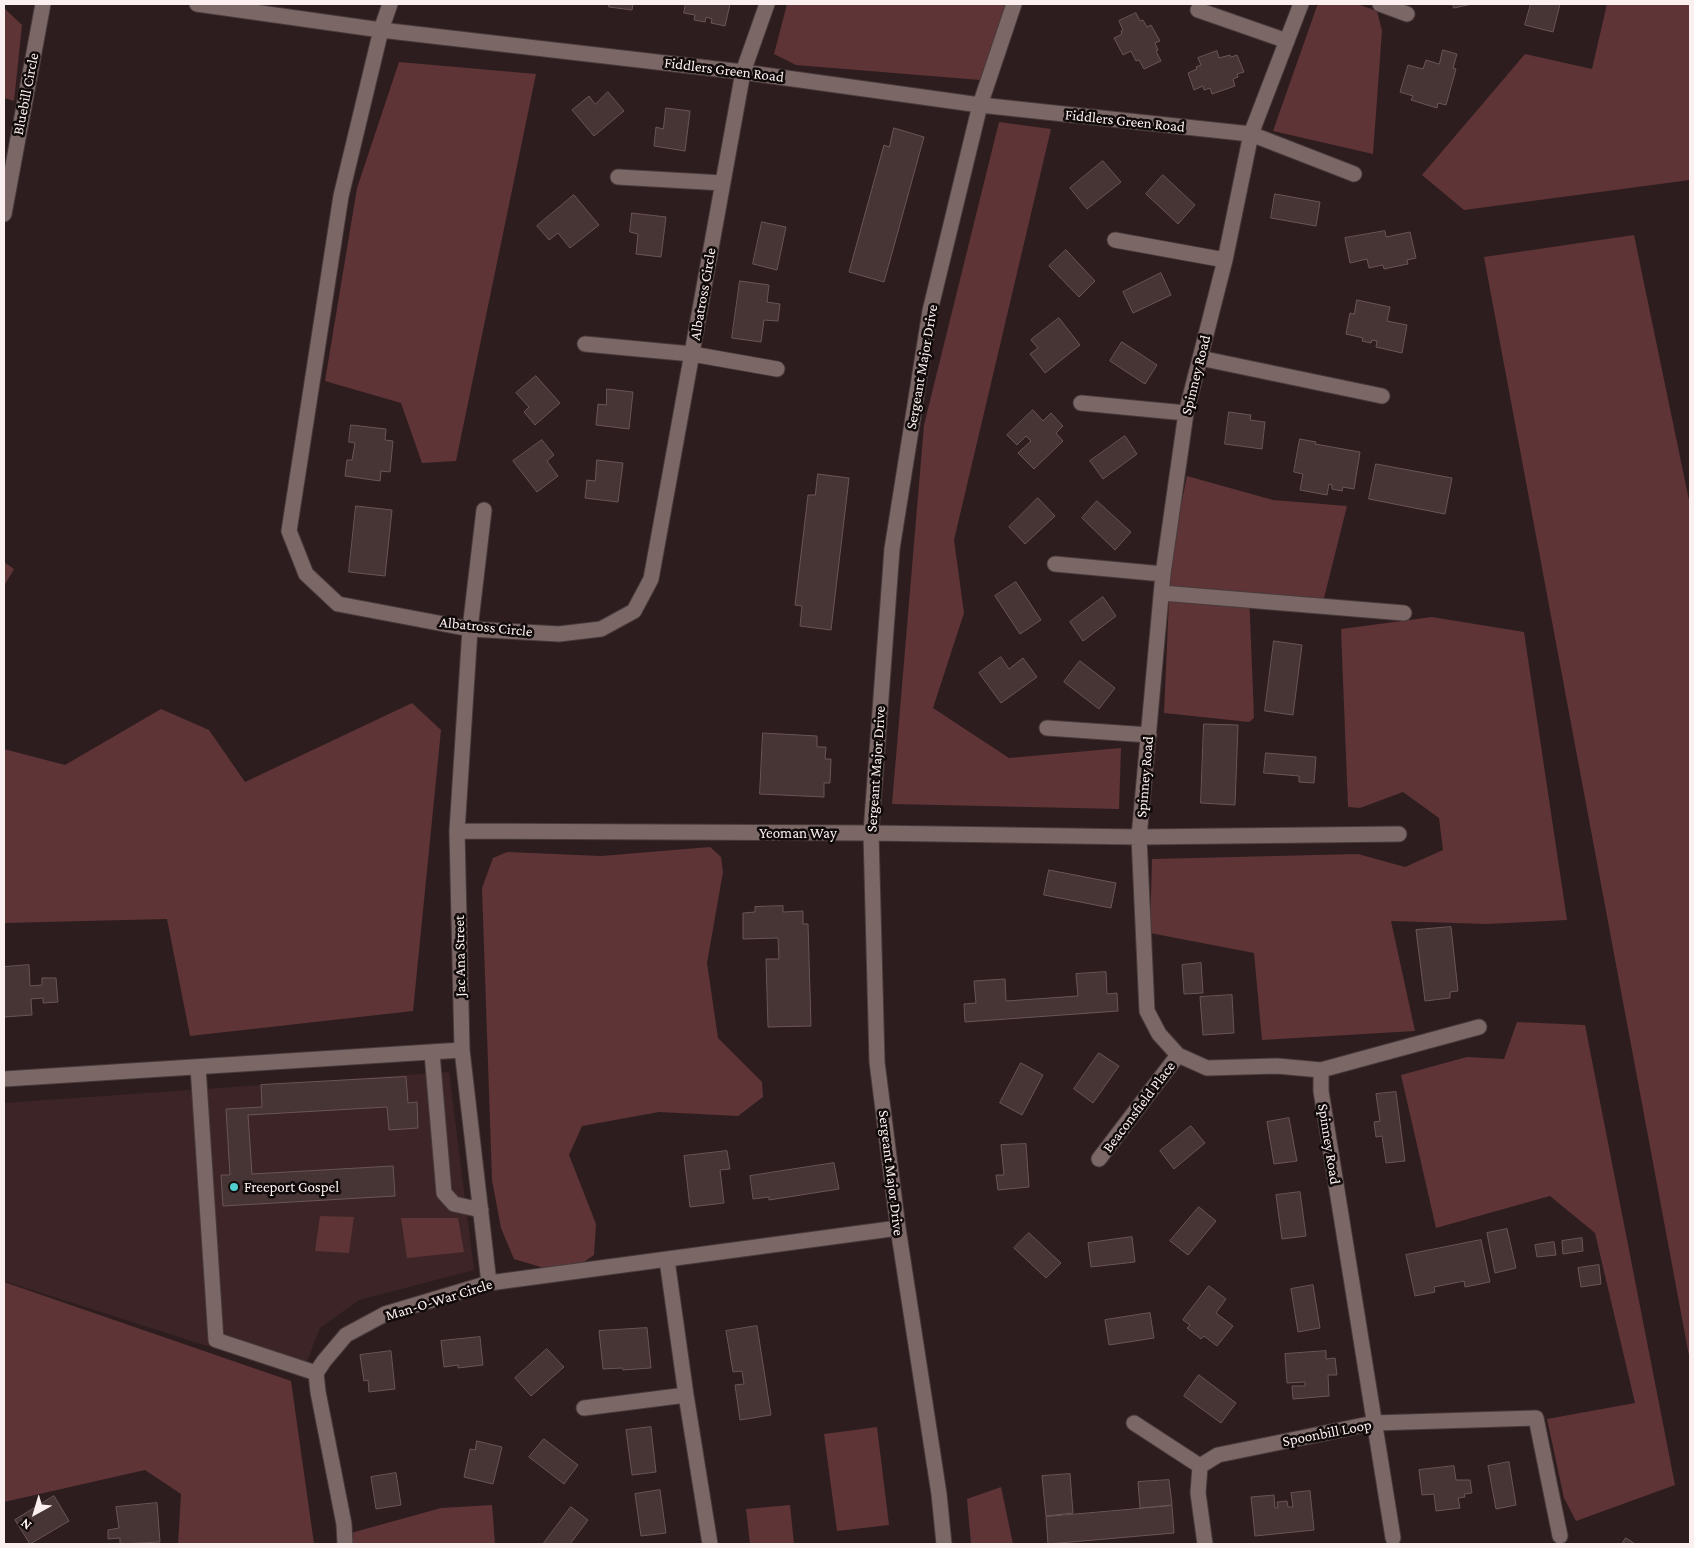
<!DOCTYPE html>
<style>
body{margin:0}
#map{position:relative;width:1694px;height:1548px;overflow:hidden;background:#2e1d1e;font-family:"Crimson Pro",serif}
canvas{display:block}
.frame{position:absolute;inset:0;border:5px solid #fbefef;pointer-events:none}
.north{position:absolute;left:10px;top:1488px;width:50px;height:50px;-webkit-text-stroke:4px #110a0a;paint-order:stroke;rotate:219deg;font-size:14px;font-weight:700;line-height:20px;text-align:center;color:#fbefef}
.north::after{content:'';display:block;margin:auto;width:18px;height:22px;background:#fbefef;clip-path:polygon(50% 0,100% 100%,50% 72%,0 100%)}
</style>
<div id="map">
<canvas width="1694" height="1548"></canvas>
<div class="frame"></div>
<div class="north">N</div>
</div>
<script>
const c = document.querySelector('canvas').getContext('2d');
c.lineJoin = 'round';
function fillPath(path, color) { c.fillStyle = color; c.fill(path, 'evenodd'); }
function trace(path, color, width, dash) { c.strokeStyle = color; c.lineWidth = width; c.lineCap = dash ? 'butt' : 'round'; c.setLineDash(dash || []); c.stroke(path); }
function label(font, color, halo, rows, align = 'center') {
  c.font = font + ' "Crimson Pro",serif'; c.lineWidth = 5; c.setLineDash([]); c.textBaseline = 'middle'; c.strokeStyle = halo; c.fillStyle = color; for (const [text, x, y, turn = 0] of rows) {
    c.save(); c.translate(x, y); c.rotate((+turn || 0) * Math.PI / 180); c.textAlign = isNaN(turn) ? turn : align; if (halo) c.strokeText(text, 0, 0); c.fillText(text, 0, 0); c.restore();
  }
}
fillPath(new Path2D(`
 M449,1072L474,1270L359,1300L320,1328L301,1376L4,1281V1103Z`), '#3d2527');
fillPath(new Path2D(`
 M787,4H1009L980,80L796,65L774,54Z
 M1320,4H1357L1377,11L1382,31L1373,154L1273,131L1317,6Z
 M1607,4H1690V180L1464,210L1422,175L1525,54L1592,69Z
 M4,8L22,25L14,101L4,98Z
 M399,62L536,74L456,461L422,463L401,403L325,381L357,188Z
 M999,122L1051,129L954,540L964,613L933,708L1009,758L1121,748L1119,809L892,804L924,425Z
 M1634,235L1690,505V1361L1484,257Z
 M1187,476L1273,500L1347,506L1323,602L1249,592L1254,718L1249,722L1164,713L1171,554Z
 M4,562L14,569L4,586Z
 M1432,617L1524,632L1567,920L1487,924L1391,921L1415,1031L1262,1040L1254,953L1150,933L1152,859L1358,854L1405,867L1443,850L1439,818L1403,792L1360,808L1348,807L1341,629Z
 M412,703L441,730L413,1011L190,1036L167,919L4,923V749L65,765L161,709L209,730L245,782Z
 M710,847L721,857L723,872L707,963L718,1038L762,1082L763,1097L738,1116L659,1112L582,1126L569,1155L596,1224L594,1255L581,1264L544,1268L514,1259L501,1228L492,1180L482,888L493,858L507,852L601,856Z
 M1517,1022L1585,1025L1675,1485L1576,1521L1564,1498L1547,1419L1635,1403L1595,1233L1550,1196L1436,1228L1401,1075L1467,1057L1504,1059Z
 M320,1216L354,1217L349,1253L315,1251Z
 M401,1218H458L464,1252L407,1258Z
 M4,1282L291,1381L314,1544H178L181,1494L145,1470L4,1502Z
 M877,1427L889,1525L837,1531L824,1434Z
 M1001,1487L1013,1544H971L967,1499Z
 M492,1505L495,1544H353L351,1533L441,1508Z
 M790,1505L794,1544H750L746,1509Z`), '#5e3437');
const building = new Path2D(`
 M609,4H633L632,10L609,7Z
 M686,4H730L725,26L711,23L712,19L706,17L705,22L694,20L695,15L684,13Z
 M1453,4H1472L1454,8Z
 M1531,4H1560L1553,32L1525,25Z
 M1136,13L1140,21L1143,20L1147,27L1151,25L1160,41L1155,43L1158,50L1156,51L1161,61L1144,69L1139,60L1136,61L1131,51L1123,55L1114,38L1122,34L1121,31L1123,30L1119,21Z
 M1443,50L1457,54L1453,68L1456,69L1446,105L1438,103L1437,108L1411,100L1413,96L1400,92L1408,65L1423,69L1426,60L1439,64Z
 M1217,51L1219,58L1230,55L1231,57L1237,55L1244,72L1237,74L1238,77L1233,79L1235,86L1212,94L1210,88L1204,90L1203,86L1194,90L1188,73L1197,69L1196,67L1201,65L1198,58Z
 M608,92L624,111L594,136L572,110L589,96L595,104Z
 M666,108L690,111L685,151L654,146L656,127L663,129Z
 M894,128L924,137L884,282L849,272L884,145L889,147Z
 M1103,161L1121,182L1087,209L1070,188Z
 M1163,175L1195,205L1178,224L1146,194Z
 M1275,194L1320,202L1316,226L1271,218Z
 M574,195L599,225L570,248L558,233L549,240L537,226Z
 M632,213L666,217L661,257L636,254L638,234L630,232Z
 M762,222L786,227L777,270L753,264Z
 M1385,231L1386,237L1410,232L1416,258L1407,260L1408,264L1384,269L1383,265L1369,268L1367,259L1350,263L1345,238Z
 M1066,250L1095,281L1079,297L1049,266Z
 M1161,273L1171,295L1133,313L1123,292Z
 M740,281L769,285L767,302L780,304L778,321L764,320L761,342L732,338Z
 M1357,300L1390,307L1387,321L1407,325L1402,353L1376,347L1377,341L1372,340L1371,343L1362,341L1363,338L1346,334L1350,313L1354,314Z
 M1059,318L1080,345L1045,373L1030,354L1038,348L1031,340Z
 M1122,342L1157,365L1145,384L1110,361Z
 M536,376L560,403L535,425L524,412L529,407L516,393Z
 M607,389L633,392L629,429L596,425L598,404L606,405Z
 M1033,410L1043,421L1051,413L1063,426L1056,433L1063,441L1034,469L1018,453L1031,441L1026,436L1017,445L1007,435Z
 M1229,412L1251,415L1250,420L1265,422L1262,449L1225,444Z
 M351,425L386,429L385,440L393,441L390,472L381,471L380,481L345,476L347,460H352L355,443L349,442Z
 M1125,436L1137,454L1103,479L1090,461Z
 M1300,439L1316,442L1315,444L1360,452L1354,489L1343,487L1342,491L1332,489V485L1329,484L1327,495L1300,490L1303,474L1294,472Z
 M542,440L554,455L547,461L558,476L537,492L513,461Z
 M597,460L623,463L618,502L585,498L587,480L595,481Z
 M1376,464L1452,478L1445,514L1369,499Z
 M818,474L849,478L831,630L800,626L802,606L795,605L808,495H815Z
 M1038,498L1055,516L1025,544L1009,527Z
 M1097,501L1131,532L1115,550L1082,518Z
 M356,506L392,510L385,576L349,572Z
 M1016,582L1041,620L1020,634L995,596Z
 M1103,597L1116,616L1083,641L1070,622Z
 M1274,641L1302,645L1293,715L1265,711Z
 M1001,657L1009,669L1023,658L1037,677L1001,703L979,673Z
 M1080,661L1115,688L1099,709L1064,682Z
 M1204,724L1238,725L1235,805L1201,803Z
 M763,733L817,736V747H826L825,759H831L830,783H824V797L760,794Z
 M1266,753L1316,757L1314,783L1299,782V776L1264,773Z
 M1049,870L1116,883L1111,908L1044,895Z
 M783,906V912L803,911V924H808L811,1026L768,1027L766,959H779L778,938L743,939V913L755,912V907Z
 M1451,927L1458,991L1450,992V998L1425,1001L1416,930Z
 M1201,963L1203,993L1184,994L1182,965Z
 M29,965L30,986L42,985V978H56L58,1002L43,1003V998L31,999L32,1015L4,1017V967Z
 M1106,972L1107,994L1117,993L1118,1011L965,1022L964,1004L976,1003L974,981L1005,979L1006,1001L1078,996L1076,974Z
 M1232,995L1234,1033L1203,1035L1200,997Z
 M1099,1053L1119,1066L1093,1103L1074,1089Z
 M1021,1063L1043,1075L1022,1115L1000,1103Z
 M406,1077L408,1103L417,1102L418,1128L389,1130L387,1107L248,1115L252,1174L393,1166L395,1196L223,1206L221,1175H230L226,1109L262,1107L261,1085Z
 M1396,1092L1405,1161L1386,1163L1382,1136L1376,1137L1374,1122L1380,1121L1376,1094Z
 M1289,1118L1297,1161L1274,1164L1267,1122Z
 M1191,1126L1205,1143L1174,1169L1160,1151Z
 M1026,1144L1029,1187L998,1190L996,1175H1004L1001,1145Z
 M727,1151L730,1169L720,1170L724,1203L690,1207L684,1156Z
 M834,1163L839,1189L769,1200V1197L753,1199L750,1176Z
 M1300,1192L1306,1236L1282,1239L1276,1195Z
 M1199,1207L1216,1221L1188,1255L1170,1241Z
 M1507,1229L1516,1268L1495,1273L1487,1233Z
 M1029,1233L1061,1263L1046,1278L1014,1248Z
 M1132,1237L1135,1262L1091,1267L1088,1243Z
 M1582,1238L1583,1251L1563,1254L1562,1241Z
 M1481,1240L1490,1282L1465,1287L1464,1281L1434,1287L1435,1292L1415,1296L1406,1255Z
 M1554,1242L1556,1255L1537,1257L1535,1245Z
 M1599,1265L1601,1284L1581,1287L1578,1268Z
 M1313,1285L1320,1328L1298,1332L1291,1289Z
 M1209,1286L1226,1299L1216,1313L1233,1326L1217,1346L1204,1336L1201,1339L1187,1328L1190,1325L1183,1320Z
 M1150,1313L1154,1338L1109,1345L1105,1320Z
 M757,1326L771,1415L740,1420L735,1385L744,1384L742,1371L733,1372L726,1331Z
 M647,1328L651,1368L623,1370L622,1368L603,1369L599,1331Z
 M480,1337L483,1365L458,1368V1365L444,1367L441,1341Z
 M547,1349L564,1367L531,1396L515,1378Z
 M391,1351L395,1389L369,1392L368,1380L364,1381L360,1355Z
 M1326,1351V1359L1335,1358L1337,1375H1328L1329,1396L1293,1399L1292,1386H1305V1382L1287,1383L1285,1354Z
 M1199,1375L1236,1403L1221,1423L1184,1396Z
 M651,1427L656,1472L632,1475L626,1430Z
 M544,1439L578,1465L564,1484L529,1457Z
 M477,1441L502,1447L493,1484L464,1477L470,1449L475,1450Z
 M1509,1462L1516,1505L1496,1509L1488,1466Z
 M1454,1466L1456,1480H1470L1472,1493L1464,1494L1465,1497L1458,1498L1460,1508L1436,1511L1434,1494L1422,1495L1419,1470Z
 M396,1473L401,1505L376,1509L371,1477Z
 M1070,1474L1073,1513L1046,1516L1042,1476Z
 M1169,1480L1172,1505L1140,1508L1138,1482Z
 M660,1490L666,1533L641,1536L635,1494Z
 M1310,1491L1314,1530L1255,1536L1251,1497L1274,1495L1275,1508H1278L1277,1502L1287,1501L1288,1507H1293L1291,1493Z
 M54,1496L69,1521L30,1544L15,1520Z
 M157,1503L160,1542L120,1544V1538L108,1539V1530L119,1528L116,1507Z
 M1172,1506L1174,1533L1048,1544L1046,1517Z
 M571,1507L588,1520L570,1544H546L544,1543Z
 M1626,1538L1635,1544H1622Z`);
fillPath(building, '#473435');
trace(building, '#6a5556', 1);
const minor = new Path2D(`
 M197,4L381,30L743,72L980,105L1251,134L1354,174
 M390,4L381,30L341,196L289,531L306,574L338,604L470,629L559,634L601,629L634,611L651,579L743,72L767,4
 M1301,4L1251,134L1225,260L1186,413L1163,574L1139,837L1147,1011L1159,1034L1178,1055L1207,1068L1277,1066L1321,1070V1091L1393,1538
 M1380,4L1407,14
 M1198,10L1287,41
 M618,177L723,183
 M4,214L43,4
 M1115,240L1225,260
 M585,344L692,354L777,369
 M1200,358L1382,396
 M1081,403L1186,413
 M484,510L470,629L457,831L462,1050L489,1283
 M1055,564L1163,574
 M1162,593L1404,613
 M1047,728L1149,735
 M457,831L871,833L1139,837L1399,834
 M432,1053L444,1193L454,1204L481,1210
 M198,1067L216,1340L316,1373
 M1321,1070L1479,1027
 M4,1079L462,1050
 M1099,1159L1178,1055
 M667,1260L686,1395L710,1544
 M584,1408L686,1395
 M1134,1423L1200,1466
 M345,1544L344,1524L318,1392L316,1373L324,1361L346,1335L385,1314L489,1283L898,1228
 M944,1544L939,1494L898,1228L877,1062L871,833L892,549L930,311L980,105L1014,4
 M1205,1544L1198,1493L1200,1466L1218,1455L1374,1423L1536,1418L1560,1536`);
trace(minor, '#483a3b', 17);
trace(minor, '#7c6767', 15);
for (const [x, y, r, color] of [
 [234,1187,5,"#52cdce"]
]) { const dot = new Path2D(); dot.arc(x, y, r, 0, 2 * Math.PI); c.fillStyle = color; c.fill(dot); trace(dot, '#110a0a', 2); }
label('15px', '#fbefef', '#110a0a', [
 ["Fiddlers Green Road",724,70,7],
 ["Bluebill Circle",26,94,-79],
 ["Fiddlers Green Road",1125,121,6],
 ["Albatross Circle",703,294,-80],
 ["Sergeant Major Drive",922,367,-80],
 ["Spinney Road",1196,375,-76],
 ["Albatross Circle",486,627,6],
 ["Sergeant Major Drive",876,769,-86],
 ["Spinney Road",1145,777,-85],
 ["Yeoman Way",798,833],
 ["Jac Ana Street",460,956,-91],
 ["Beaconsfield Place",1139,1107,-53],
 ["Spinney Road",1329,1144,81],
 ["Sergeant Major Drive",891,1173,83],
 ["Man-O-War Circle",439,1300,-17],
 ["Spoonbill Loop",1327,1433,-11]
]);
label('15px', '#fbefef', '#110a0a', [
 ["Freeport Gospel",244,1187]
], 'left');
</script>
